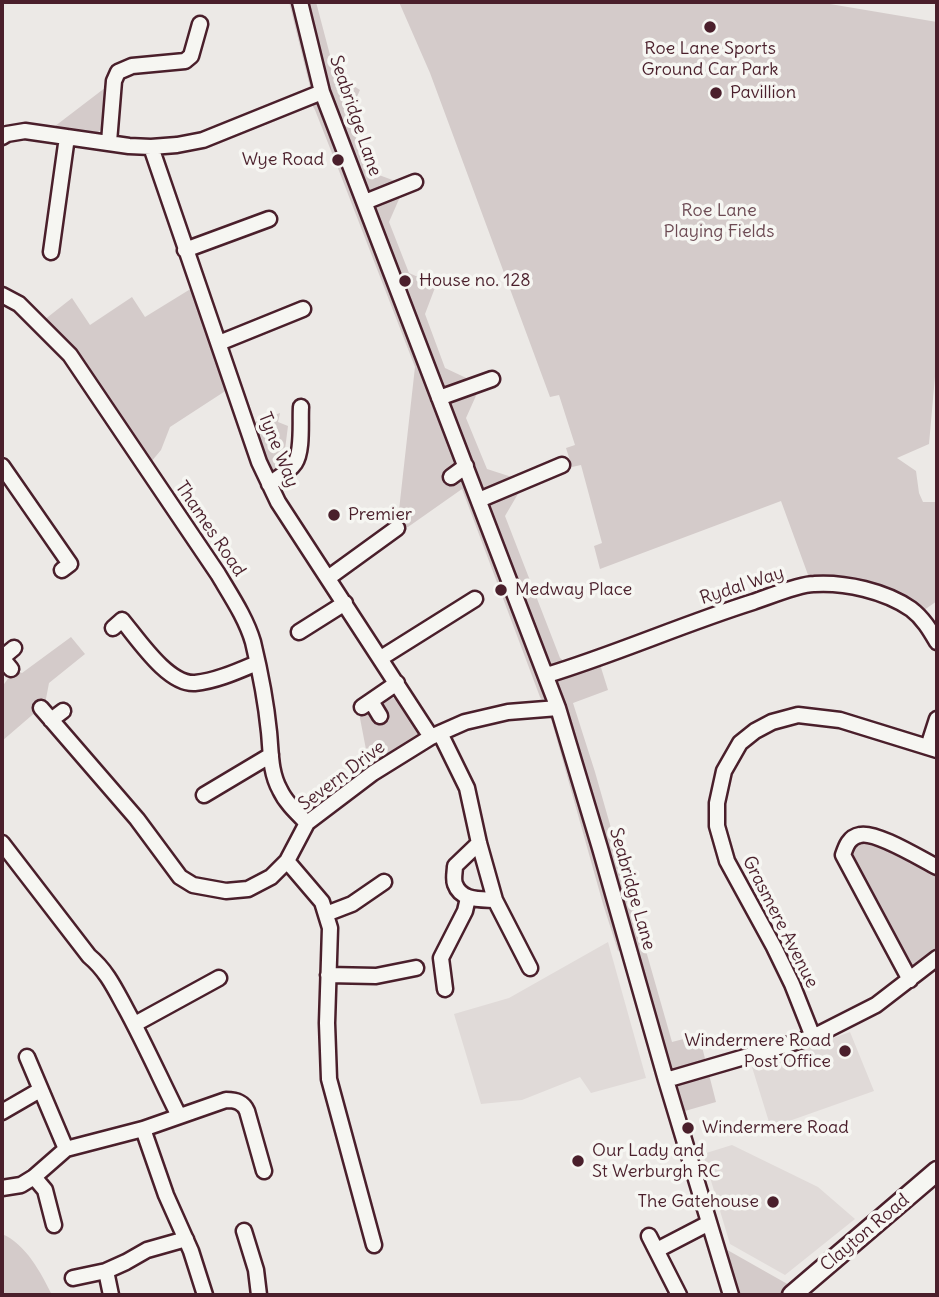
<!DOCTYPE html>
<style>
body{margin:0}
#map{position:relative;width:939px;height:1297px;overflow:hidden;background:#ece9e6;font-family:Delius,sans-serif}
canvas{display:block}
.frame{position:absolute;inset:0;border:4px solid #4a1f2b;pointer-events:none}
</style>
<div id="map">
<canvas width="939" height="1297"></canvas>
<div class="frame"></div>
</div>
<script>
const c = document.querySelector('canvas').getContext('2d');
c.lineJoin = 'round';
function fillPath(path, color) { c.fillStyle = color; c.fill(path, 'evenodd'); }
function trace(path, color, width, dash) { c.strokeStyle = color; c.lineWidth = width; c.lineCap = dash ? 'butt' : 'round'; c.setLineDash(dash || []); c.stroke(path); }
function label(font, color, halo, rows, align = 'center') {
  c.font = font + ' Delius,sans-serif'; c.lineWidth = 7; c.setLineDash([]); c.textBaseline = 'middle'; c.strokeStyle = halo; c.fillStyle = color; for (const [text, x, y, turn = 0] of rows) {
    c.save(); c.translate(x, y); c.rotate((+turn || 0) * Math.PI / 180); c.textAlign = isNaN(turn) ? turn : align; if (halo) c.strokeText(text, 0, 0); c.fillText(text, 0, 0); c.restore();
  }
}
fillPath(new Path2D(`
 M608,942L646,1078L591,1093L580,1077L522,1100L481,1104L454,1014L509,998Z
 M850,1032L874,1091L775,1126L769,1122L752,1067Z
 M732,1145L818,1187L855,1219L785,1275L730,1244L703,1154Z`), '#e0dad8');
fillPath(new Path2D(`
 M289,2H316L335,74L360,90L348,116L368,171L398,182L403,190L389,222L409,273L436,285L425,314L445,368L479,384V389L466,418L487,469L518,479L522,487L505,516L560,658L572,668L598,658L608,690L573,703L595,772L672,1042L699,1035L716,1102L685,1111L678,1117L628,946L618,951L603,904L548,708L540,697L462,489L408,527L397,528L415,367L341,176L315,110L308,98L310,87Z
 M399,2H818L937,22V354L929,444L897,458L916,471L919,493L923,502H937V601L917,615L899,602L811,583L781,501L600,569L594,546L602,543L581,465L572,467L566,448L575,445L559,395L550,397L430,73Z
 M114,81L110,121L96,134L75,138L46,133Z
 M197,285L233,386L170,427L161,450L146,468L39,324L72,298L90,325L132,297L145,317Z
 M280,413L278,422L288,426L284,457L295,463L269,484L246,425Z
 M71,637L85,654L49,683L45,704L2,741V687L14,670L22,673Z
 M393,698C405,702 406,705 412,716C415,721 419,726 419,731C419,745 381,760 369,765L359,713L364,712L378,721L383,701Z
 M859,835L937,867V958L910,980L851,872L848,842Z
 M2,1234C26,1244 41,1273 52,1295H2Z
 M715,1243L798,1290L792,1295H731Z`), '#d4cbca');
const minor = new Path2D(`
 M300,2L322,92L558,708L600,848L666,1080L731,1295
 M2,137L7,134L25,131L129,146L151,147L177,145L203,140L322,92
 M109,142L114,81L118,72L132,66L185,61L191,56L200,24
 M151,147L259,462L278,502L431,737
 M365,202L415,182
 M185,250L269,219
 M51,252L67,137
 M2,295L19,304L70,355L218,574C231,596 246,618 253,642C260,671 266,702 269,732C271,752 270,772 280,790C286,803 297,813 307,823
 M219,343L303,309
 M439,398L492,379
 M2,466L70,564L62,570
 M451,477L466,466
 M269,484C278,478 289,472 295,463C303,451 300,422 301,407
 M479,500L562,465
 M328,578L397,528
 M113,628L122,620C138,639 168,685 195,683C216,681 238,671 257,663
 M299,632L345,603
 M2,658L14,648
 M2,658L11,669
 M381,658L475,599
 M547,675C616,654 683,624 753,602C768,597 799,584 814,584C845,582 885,591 911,609C923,618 930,630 937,642
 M371,701L380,716
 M362,707L397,683
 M41,708L137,819L180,877L193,885L226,891L248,889L271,877L287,861L307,823L373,773L431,737L465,722L508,712L558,708
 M51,720L63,711
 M440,733L467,788L479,843L495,900L530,968
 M928,747L937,719
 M204,795L271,755
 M2,843L89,956C107,971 115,989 126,1009C145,1044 161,1080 179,1116
 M479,843L455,866C455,871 453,879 455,884C461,901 480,899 495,900
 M287,861L322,902L330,928L327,1023L329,1079L374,1245
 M326,914L352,904L384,882
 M328,975L376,976L416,968
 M910,980L843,855C846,846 849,837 860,835C876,831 921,859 937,867
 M445,989L441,958L465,911L468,898
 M135,1024L219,978
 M813,1037L792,984L774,947L727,861L717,826V803L724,771L740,743L755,731L772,722L798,715L840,720L937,750
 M27,1057L66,1149
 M666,1080L813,1037L876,1005L937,958
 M2,1112L40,1090
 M143,1129L166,1195L191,1251L205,1295
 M34,1177L45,1190L54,1225
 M2,1188L21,1185L34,1177L66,1149L143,1129L226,1100C236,1100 243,1102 247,1111L264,1171
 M244,1231L256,1270L259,1295
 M649,1236L679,1295
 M657,1250L709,1223
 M73,1278L106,1271
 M111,1295L106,1271L126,1262L147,1250L186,1239`);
const major = new Path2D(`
 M792,1295L937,1171`);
trace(minor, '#4a1f2b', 19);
trace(major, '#4a1f2b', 23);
trace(minor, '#f6f6f2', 14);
trace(major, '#f6f6f2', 18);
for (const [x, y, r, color] of [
 [710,27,7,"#4a1f2b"],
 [716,93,7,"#4a1f2b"],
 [338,160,7,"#4a1f2b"],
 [405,281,7,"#4a1f2b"],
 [334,515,7,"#4a1f2b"],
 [501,590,7,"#4a1f2b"],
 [845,1051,7,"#4a1f2b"],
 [688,1128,7,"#4a1f2b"],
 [578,1161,7,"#4a1f2b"],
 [773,1202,7,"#4a1f2b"]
]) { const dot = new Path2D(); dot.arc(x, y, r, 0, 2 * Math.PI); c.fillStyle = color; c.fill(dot); trace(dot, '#f6f6f2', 2.5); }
label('18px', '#4a1f2b', '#f6f6f2', [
 ["Roe Lane Sports",710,49,"center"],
 ["Ground Car Park",710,70,"center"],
 ["Pavillion",730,93],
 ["Wye Road",324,160,"right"],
 ["House no. 128",419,281],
 ["Premier",348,515],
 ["Medway Place",515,590],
 ["Windermere Road",831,1041,"right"],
 ["Post Office",831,1062,"right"],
 ["Windermere Road",702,1128],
 ["Our Lady and",592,1151],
 ["St Werburgh RC",592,1172],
 ["The Gatehouse",759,1202,"right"]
], 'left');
label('18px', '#4a1f2b', '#f6f6f2', [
 ["Seabridge Lane",355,116,71],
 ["Tyne Way",278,450,68],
 ["Thames Road",210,529,56],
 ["Rydal Way",742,586,-18],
 ["Severn Drive",342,776,-37],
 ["Seabridge Lane",632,889,74],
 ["Grasmere Avenue",780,922,63],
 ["Clayton Road",865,1233,-40]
]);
label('18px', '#6c4a53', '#f6f6f2', [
 ["Roe Lane",719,211],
 ["Playing Fields",719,232]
]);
</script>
